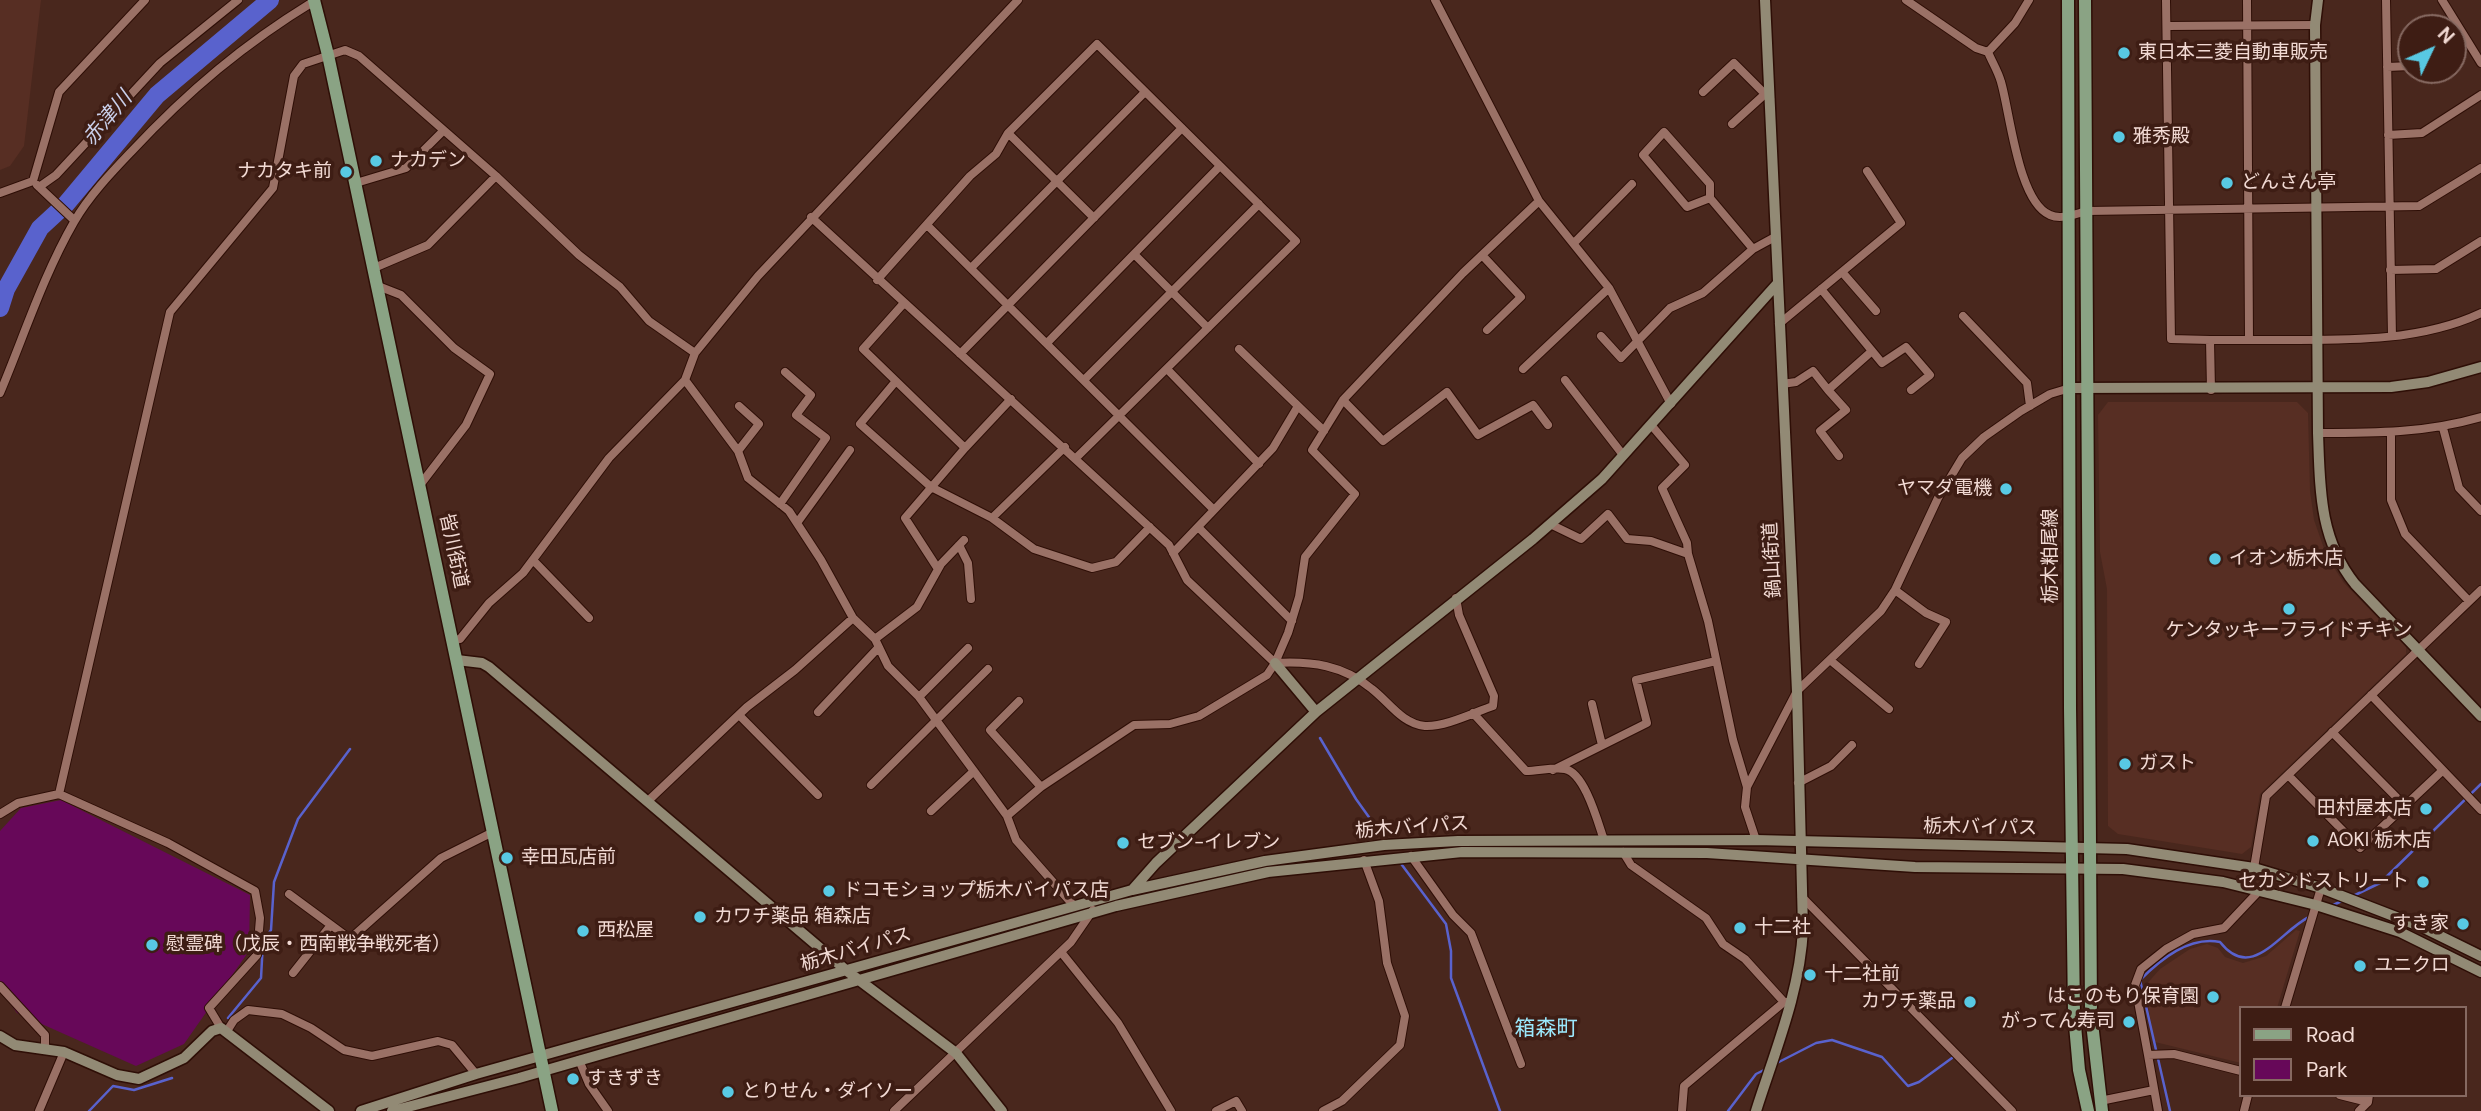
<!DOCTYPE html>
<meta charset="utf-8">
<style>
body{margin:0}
#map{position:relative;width:2481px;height:1111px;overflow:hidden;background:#49271d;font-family:"DM Sans",sans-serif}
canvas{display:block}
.legend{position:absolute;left:2239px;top:1006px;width:228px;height:91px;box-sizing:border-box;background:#3e1d14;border:2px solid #866961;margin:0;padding:9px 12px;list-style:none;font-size:21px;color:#f2dad4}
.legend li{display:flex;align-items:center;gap:14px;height:35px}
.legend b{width:35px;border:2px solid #866961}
.north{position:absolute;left:2397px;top:14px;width:70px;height:70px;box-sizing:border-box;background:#3e1d14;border:2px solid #866961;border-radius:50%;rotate:46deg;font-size:19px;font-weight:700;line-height:28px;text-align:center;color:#f2dad4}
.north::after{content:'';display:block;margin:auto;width:24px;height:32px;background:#58c9e3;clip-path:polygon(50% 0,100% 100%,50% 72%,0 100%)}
</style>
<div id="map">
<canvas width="2481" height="1111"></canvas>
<ul class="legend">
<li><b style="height:9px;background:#8aa384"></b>Road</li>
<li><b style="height:19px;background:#670859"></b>Park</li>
</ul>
<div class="north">N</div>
</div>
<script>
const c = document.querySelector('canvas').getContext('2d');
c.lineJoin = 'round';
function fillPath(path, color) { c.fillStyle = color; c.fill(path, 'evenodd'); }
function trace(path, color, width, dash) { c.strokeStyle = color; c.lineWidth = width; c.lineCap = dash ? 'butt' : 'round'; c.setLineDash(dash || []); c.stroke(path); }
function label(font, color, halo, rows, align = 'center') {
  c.font = font + ' "DM Sans","Noto Sans JP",sans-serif'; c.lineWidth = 7; c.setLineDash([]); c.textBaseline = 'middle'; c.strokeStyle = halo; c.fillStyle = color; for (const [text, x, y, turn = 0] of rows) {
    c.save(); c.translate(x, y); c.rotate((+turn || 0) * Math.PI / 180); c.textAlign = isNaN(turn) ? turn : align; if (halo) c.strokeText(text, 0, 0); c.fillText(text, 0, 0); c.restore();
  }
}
fillPath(new Path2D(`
 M0,0H41L24,146L10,166L0,170Z
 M2108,402H2297L2308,413L2310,491L2314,520L2327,557L2344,583L2406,647V654L2260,794L2251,847L2242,854L2118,834L2108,826L2107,589L2100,552L2098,415Z
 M2296,930L2300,931L2277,1008H2241V1063L2155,1042L2144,987L2160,969L2190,949L2207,944L2218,948L2225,957L2243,963L2266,956Z`), '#572e23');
fillPath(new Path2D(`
 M61,800L250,895L249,951L184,1044L136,1066L17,1013L0,989V831L21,808Z`), '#670859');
trace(new Path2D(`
 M1320,738L1356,799L1386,841
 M1399,861L1446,924L1451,951V978L1500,1111
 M2353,896L2380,883L2481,784
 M2331,906L2344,900
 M228,1018L261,978L263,941L271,930L274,882L298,819L350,749
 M1775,1064L1816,1043L1832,1040L1882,1057L1908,1086L1919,1082L1952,1058
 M89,1111L113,1086L134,1090L172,1078
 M1728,1111L1756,1074L1766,1069
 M2170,1111L2140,980C2161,959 2189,936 2220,942C2252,983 2280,931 2309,917`), '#5962cd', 2.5);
trace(new Path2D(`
 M0,308L6,289L40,228L66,204L157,95L270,0`), '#5962cd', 18);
const street = new Path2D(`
 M1435,0L1539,201L1609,288L1671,404
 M1906,0L1976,48L1988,52C1992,62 1998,71 2001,82C2010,112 2018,202 2050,215C2061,220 2075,214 2087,211L2419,206L2481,168
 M2166,0L2171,339L2210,340
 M2247,0L2249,340C2325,339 2411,346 2481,313
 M2386,0L2392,336
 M2442,0L2481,63
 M2168,26L2315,25
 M2453,40L2463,34
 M1988,52L2015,23L2029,0
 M2387,67L2411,66
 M1703,92L1734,63L1770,99
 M1732,124L1765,94
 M1008,133L1094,218
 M2388,135L2422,133L2481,95
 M356,183L406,168L443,131
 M37,185L74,220
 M39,187L56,175L160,63L238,0
 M0,193L33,181L59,92L145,0
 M1710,198L1687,207L1643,155L1664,132L1710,184V198L1753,249L1775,237
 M811,217L1169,545L1187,580L1275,663C1312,661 1343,665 1372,689C1389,702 1402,724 1425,726C1445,727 1473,713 1493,706L1494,696L1459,615L1456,598
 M927,225L1214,510L1173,553
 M1574,243L1632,184
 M1134,254L1208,328
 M1482,255L1521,297L1487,330
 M374,268L428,245L496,176
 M971,268L1145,92
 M2390,270L2436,269L2481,241
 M1842,272L1876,311
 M877,280L970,176L996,154L1008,133L1097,44L1296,241L1076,458
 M378,286L401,295L454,348L490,374L466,425L420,485
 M1821,289L1882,363L1906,347L1930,375L1911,390
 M904,303L863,349L965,448L1011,399
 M1963,316L2027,383L2030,406
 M1779,324L1901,223L1867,171
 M1601,336L1621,358L1670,308L1703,293L1753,249
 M1047,343L1220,166
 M1239,349L1324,431
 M960,354L1182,128
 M1167,369L1259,464
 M1523,369L1609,288
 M685,380L738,451L748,478L789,511L821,560L853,618L875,639L888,666L919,697L979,778L1007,816L1016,840L1074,906
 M1084,380L1259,204
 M1565,380L1623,455
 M896,381L860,424L931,487L992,518L1034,549L1092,568L1116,562L1150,527
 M1782,384L1796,382L1813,371L1828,390
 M2211,390L2210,340H2249
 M0,393C24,336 43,276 74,222C89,196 111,173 131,152C188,91 245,43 316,0
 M1343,400L1383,441L1447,392L1478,435L1533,405L1548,425
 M1652,426L1685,465L1662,488L1687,543L1688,554
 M2443,428L2459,488L2481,511
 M2318,433C2375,433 2426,433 2481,417
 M2391,434V500L2405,534L2469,601
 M738,451L759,424L739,406
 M1839,456L1820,431L1846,410L1828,390L1872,351
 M780,504L826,438L796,415L811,395L785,372
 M1214,510L1273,448L1298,406
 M992,518L1065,447
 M797,523L850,450
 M1550,524L1581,539L1608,514L1627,539L1651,541L1688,554L1708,621L1733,740L1747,787L1745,807L1756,840
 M1198,527L1292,621
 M959,545L968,563L971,599
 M533,560L589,618
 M938,569L905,518L965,448
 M1895,590L1926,613L1946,622L1919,664
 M875,639L917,607L941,564L964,540
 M452,640L460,639L489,603L523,573L609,458L685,380L695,353L758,276L1018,0
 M1830,660L1889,709
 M2371,695L2481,810
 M919,697L968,648
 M1019,701L990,730L1041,787
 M1592,704L1602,745
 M818,712L878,648
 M1473,713L1526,771C1538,771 1553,767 1565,769C1585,773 1598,823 1604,840
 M739,715L818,795
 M2332,732L2405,806
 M1553,770L1647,723L1636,680L1716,661
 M2288,775L2360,848L2442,771
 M1798,783L1831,766L1852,745
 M871,785L988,669
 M1747,787L1797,691L1881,611L1895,590L1938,498L1962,458L1984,437L2021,411L2050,394L2070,388
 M59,794L170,312L273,188L294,76L303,64L345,50L359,56L496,176L579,255L620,287L649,321L695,353
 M649,800L747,707L795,670L853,618
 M931,811L974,771
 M0,814L18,803L59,794L168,843L255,891L260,918L257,955L209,1008L221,1028
 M1007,816L1041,787L1134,725L1170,724L1199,716L1267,675L1275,663L1288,633L1299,597L1305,557L1355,494L1312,450L1343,400L1463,273L1539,201
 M1623,852L1631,865L1706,918L1723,944L1745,959L1784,1002
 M1411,856L1453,915L1471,933L1521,1064
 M2254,868L2266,796L2481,590
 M289,894L350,939L441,858L493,832
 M1802,897L2012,1111
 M1061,952L1118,1023L1171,1111
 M293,973L331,925
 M0,986L45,1035V1049
 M2285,1008L2321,888
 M227,1031L234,1020L248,1010L282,1014L311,1028L344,1050L372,1056L438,1041L452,1045L476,1074
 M2148,1055L2135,985L2141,969L2166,949L2193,934L2224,928L2259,891
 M579,1060L589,1084L608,1111
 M2340,1095L2368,1102
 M2100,1101L2154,1090
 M39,1111L64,1052
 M894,1111L1071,942L1093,910
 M1216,1111L1236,1101L1242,1111
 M1323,1111L1342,1101L1400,1045L1405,1016L1387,963L1379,901L1364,860
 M1682,1111L1684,1086L1784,1002H1789
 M2158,1111L2148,1055L2174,1054L2241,1071
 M2244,1111L2248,1095
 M2359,1111L2368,1102L2369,1095`);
const secondary = new Path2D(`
 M2318,0L2315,25L2318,433C2320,488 2319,539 2355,584L2481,716
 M2070,388L2391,387L2428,382L2481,367
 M457,660L482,663L489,667L847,971L956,1053L1002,1111
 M1275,663L1316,712
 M1133,889L1156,863L1316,712L1533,539L1602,479L1777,284
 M0,1036L15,1045L64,1052L117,1075L139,1079L184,1058L212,1031L221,1028L329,1111
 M361,1111L476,1074L1132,890L1265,861L1384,845L1458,841L1756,840L2127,849L2254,868L2321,888L2422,927L2481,956
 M392,1111L519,1078L1116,906L1268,872L1462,852L1707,853L1915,867L2123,869L2223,882L2316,905L2400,932L2481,972
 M1756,1111C1775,1051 1800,992 1803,929L1797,691L1765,0`);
const primary = new Path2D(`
 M314,0L328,55L552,1111
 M2068,0L2070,708L2074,1014L2079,1070L2088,1111
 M2085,0L2091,1014L2102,1111`);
trace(street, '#2e0e06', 10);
trace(secondary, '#2e0e06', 13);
trace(primary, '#2e0e06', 15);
trace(street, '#9a7166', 8);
trace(secondary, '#928a75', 10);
trace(primary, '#8aa384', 12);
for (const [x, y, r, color] of [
 [2124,53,7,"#58c9e3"],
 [2119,137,7,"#58c9e3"],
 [376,161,7,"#58c9e3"],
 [346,172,7,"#58c9e3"],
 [2227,183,7,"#58c9e3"],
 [2006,489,7,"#58c9e3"],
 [2215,559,7,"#58c9e3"],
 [2289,609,7,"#58c9e3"],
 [2125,764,7,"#58c9e3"],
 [2426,809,7,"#58c9e3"],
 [2313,841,7,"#58c9e3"],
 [1123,843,7,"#58c9e3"],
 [507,858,7,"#58c9e3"],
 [2423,882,7,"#58c9e3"],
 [829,891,7,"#58c9e3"],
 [700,917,7,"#58c9e3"],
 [2463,924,7,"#58c9e3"],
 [1740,928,7,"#58c9e3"],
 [583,931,7,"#58c9e3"],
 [152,945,7,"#58c9e3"],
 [2360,966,7,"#58c9e3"],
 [1810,975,7,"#58c9e3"],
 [2213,997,7,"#58c9e3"],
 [1970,1002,7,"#58c9e3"],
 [2129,1022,7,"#58c9e3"],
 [573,1079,7,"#58c9e3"],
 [728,1092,7,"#58c9e3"]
]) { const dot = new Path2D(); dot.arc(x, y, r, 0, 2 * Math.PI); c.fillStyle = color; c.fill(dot); trace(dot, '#3e1d14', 2.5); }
label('19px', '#f2dad4', '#3e1d14', [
 ["東日本三菱自動車販売",2138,53],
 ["雅秀殿",2133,137],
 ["ナカデン",390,161],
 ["ナカタキ前",332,172,"right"],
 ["どんさん亭",2241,183],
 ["ヤマダ電機",1992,489,"right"],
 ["イオン栃木店",2229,559],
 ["ケンタッキーフライドチキン",2289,631,"center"],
 ["ガスト",2139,764],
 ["田村屋本店",2412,809,"right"],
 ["AOKI 栃木店",2327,841],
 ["セブン-イレブン",1137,843],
 ["幸田瓦店前",521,858],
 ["セカンドストリート",2409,882,"right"],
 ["ドコモショップ栃木バイパス店",843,891],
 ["カワチ薬品 箱森店",714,917],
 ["すき家",2449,924,"right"],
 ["十二社",1754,928],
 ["西松屋",597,931],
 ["慰霊碑（戊辰・西南戦争戦死者）",166,945],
 ["ユニクロ",2374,966],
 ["十二社前",1824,975],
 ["はこのもり保育園",2199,997,"right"],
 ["カワチ薬品",1956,1002,"right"],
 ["がってん寿司",2115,1022,"right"],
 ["すきずき",587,1079],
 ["とりせん・ダイソー",742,1092]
], 'left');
label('19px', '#f2dad4', '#3e1d14', [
 ["皆川街道",453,551,78],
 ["栃木粕尾線",2051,556,-90],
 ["鍋山街道",1773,560,-93],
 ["栃木バイパス",1412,828,-4],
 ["栃木バイパス",1980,828,1],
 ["栃木バイパス",856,950,-16]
]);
label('italic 21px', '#c9cfea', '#3e1d14', [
 ["赤津川",108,119,-50]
]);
label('21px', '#9be8fc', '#3e1d14', [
 ["箱森町",1546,1029]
]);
</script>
